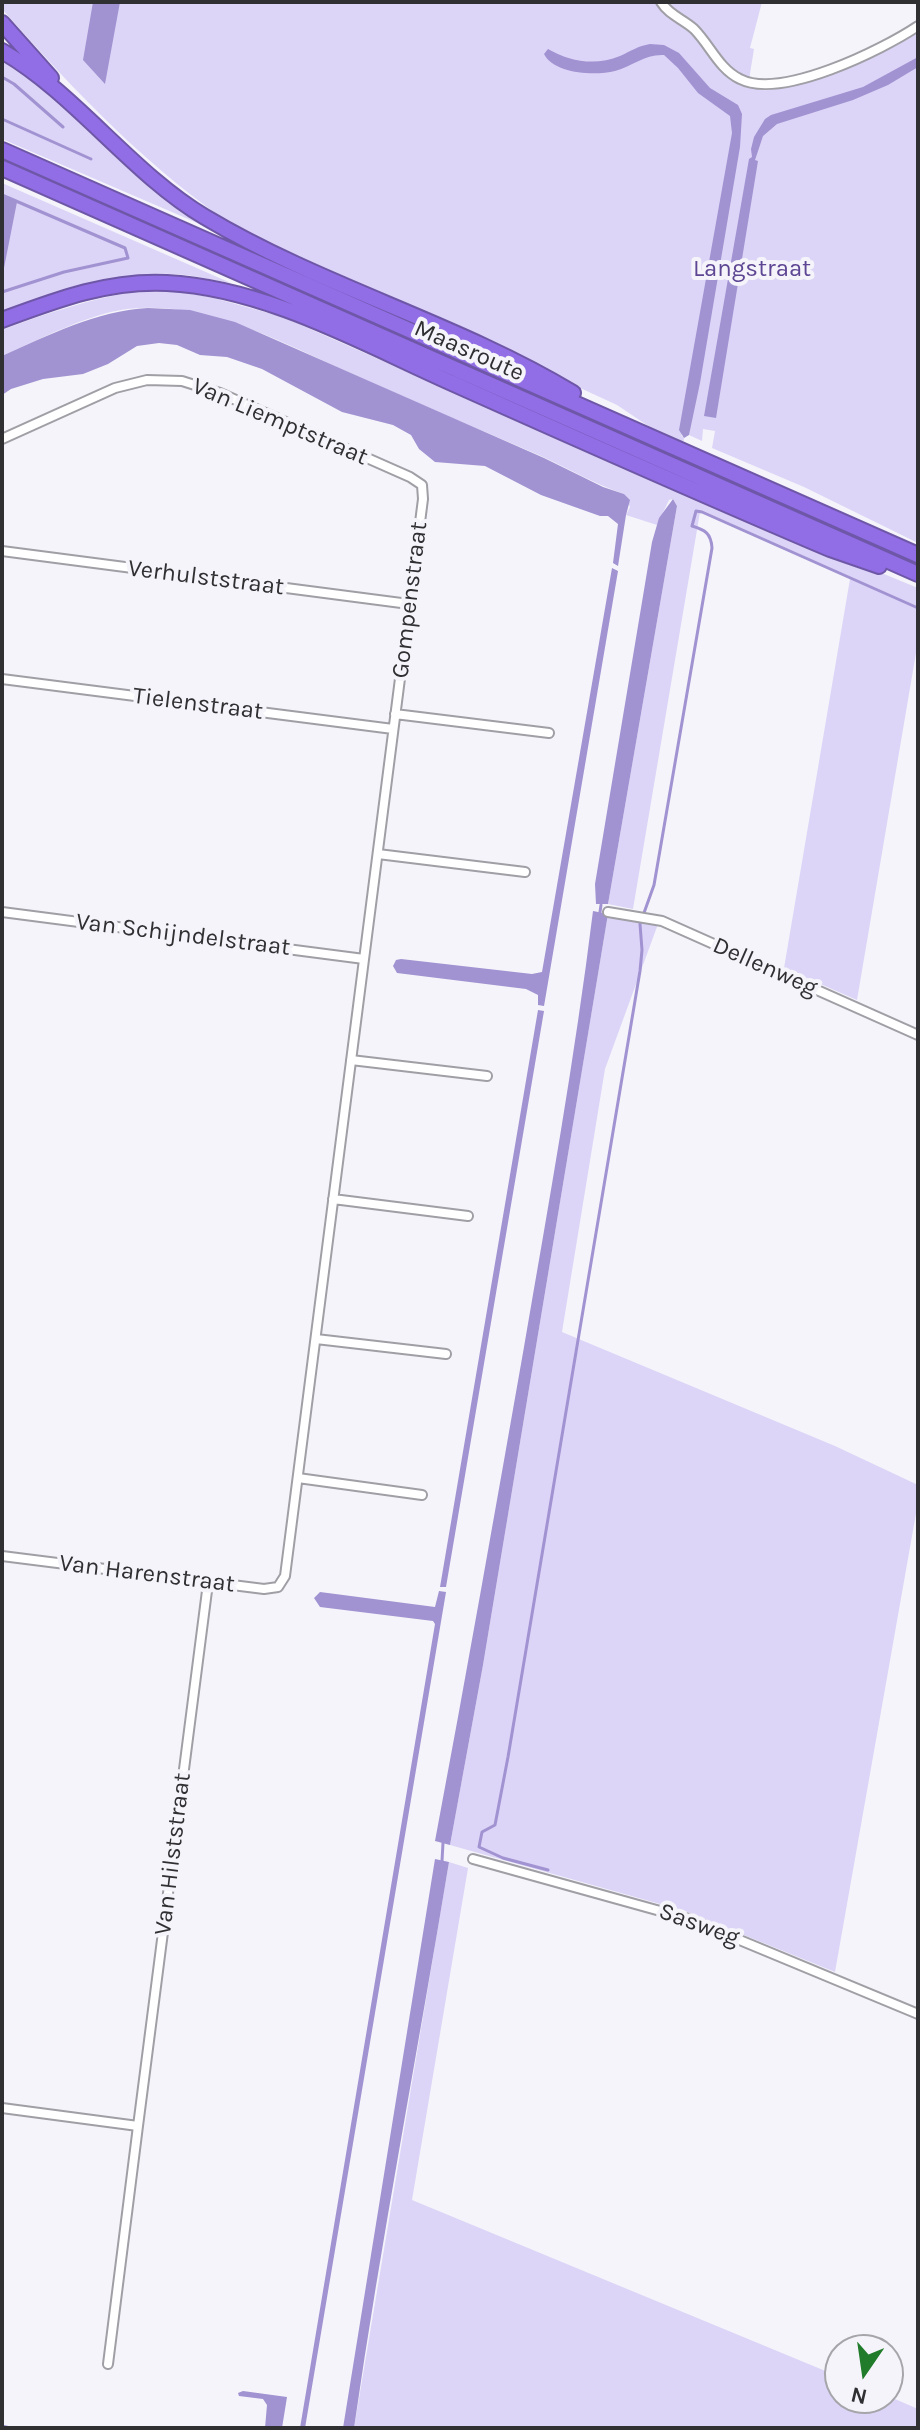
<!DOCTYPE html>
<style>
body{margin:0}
#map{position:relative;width:920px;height:2430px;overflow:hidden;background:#f5f4fa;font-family:Karla,sans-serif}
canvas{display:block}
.frame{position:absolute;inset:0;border:4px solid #302f32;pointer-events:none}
.north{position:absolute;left:824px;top:2334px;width:80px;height:80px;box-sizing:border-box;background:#f5f4fa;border:2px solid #a6a5aa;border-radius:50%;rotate:193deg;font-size:22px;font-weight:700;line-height:32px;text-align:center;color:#302f32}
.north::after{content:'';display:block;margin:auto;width:28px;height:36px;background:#207b2a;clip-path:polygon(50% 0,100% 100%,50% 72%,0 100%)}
</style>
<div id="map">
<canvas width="920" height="2430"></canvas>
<div class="frame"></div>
<div class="north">N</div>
</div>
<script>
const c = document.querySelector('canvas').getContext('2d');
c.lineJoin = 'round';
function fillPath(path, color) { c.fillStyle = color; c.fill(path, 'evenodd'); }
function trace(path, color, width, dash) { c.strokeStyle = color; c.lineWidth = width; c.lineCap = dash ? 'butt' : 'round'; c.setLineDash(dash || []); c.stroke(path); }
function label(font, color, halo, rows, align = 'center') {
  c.font = font + ' Karla,sans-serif'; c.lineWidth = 8; c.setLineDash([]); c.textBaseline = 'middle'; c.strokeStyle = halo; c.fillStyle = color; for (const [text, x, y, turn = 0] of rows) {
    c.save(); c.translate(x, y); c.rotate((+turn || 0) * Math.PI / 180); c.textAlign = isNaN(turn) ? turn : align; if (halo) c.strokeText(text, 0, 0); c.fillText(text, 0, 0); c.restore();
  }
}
fillPath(new Path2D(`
 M2,2H658C670,11 683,20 693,31C711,48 749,106 778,86L857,64L918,33V543L804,487L712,448L715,431L703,429L702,441L689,435L690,426L681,435L684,438L683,446L666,438L617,405L244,233C149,170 77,94 2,9Z
 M665,2H762L750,48L754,49L749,80L725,62L708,40Z
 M2,57C46,83 77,122 114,156C143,184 176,206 209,228L2,139Z
 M2,183L231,283C211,280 190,274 170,274C112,272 56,293 2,312Z
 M138,291H176L214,298L283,317L621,466L918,588V641L857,1000L784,968L850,579L700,512L633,909L608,904L677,506L673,499L669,500L657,525L626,515L630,507L624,494C595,484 569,469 541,456C476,428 410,400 346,371C276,340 206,300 127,309C88,314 38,340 2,356V330C47,313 90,299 138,291Z
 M608,914L658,924L605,1069L562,1332L835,1446L918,1485V1502L835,1972L685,1911L450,1845L483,1665Z
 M449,1862L468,1868L412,2200L840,2377V2398L888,2396L918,2409V2428H354Z`), '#dcd5f7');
fillPath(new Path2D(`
 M93,2H120L105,84L83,60Z
 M650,44L664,45L679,53L710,88L738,105L742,114L740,147L700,383L689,435L684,438L679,430L732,133L730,116L698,93L678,68L664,55C645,54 633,66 615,71C595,76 554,74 544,54L548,49C570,62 596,66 620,56C631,51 638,46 650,44Z
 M918,57V67L888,85L853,100L777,124L763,136L755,160L758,161L716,418L704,416L749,159L752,157L751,149L754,137L765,119L771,115L863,87Z
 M2,195L17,202L2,278Z
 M148,308L190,310L235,322L544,458L603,487L624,494L630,500L626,515L618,566L613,563L618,524L608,516H600L541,495L485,466L435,462L419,449L411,435L393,425L342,412L262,369L227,357L200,355L177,345L159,343L137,346L108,364L83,374L43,379L11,389L2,395V356C49,335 96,311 148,308Z
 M673,499L677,506L608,904H596L595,884L652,542L659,518Z
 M612,568L618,571L544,1006L538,1005V995L526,989L397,973L393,966L396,960L401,959L532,974L542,972Z
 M593,911L608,914L483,1665L450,1845L435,1841C466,1676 495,1512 524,1347C549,1202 575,1057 593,911Z
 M538,1010L544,1011L446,1587H440Z
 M439,1591L446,1592L305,2428H300L435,1624L433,1621L320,1607L314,1598L320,1592L435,1607Z
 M435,1859L449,1862C418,2051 381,2239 354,2428H343Z
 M243,2391L287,2397L282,2428H265L267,2405L263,2399L239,2396L238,2393Z`), '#a192d1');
trace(new Path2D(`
 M2,77L14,84L63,127
 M2,119L91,159
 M2,195L125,248L128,258L64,272L2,292
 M600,912L601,905
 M442,1861L443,1843
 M548,1870L503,1858L479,1847L482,1832L495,1825L508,1757L640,971L642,950L640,924L654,885L712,548C711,533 705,530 692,526L696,511L702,512L918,608
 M2,2426L10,2428`), '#a192d1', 3);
const minor = new Path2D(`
 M661,2C669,15 683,19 694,29C710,45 719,69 740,79C781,100 882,50 918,26
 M2,439L115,388L147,380L182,381L220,393L410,477L422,485L423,499L285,1576L278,1587L264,1589L2,1556
 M2,551L409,604
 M2,679L393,729
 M395,714L549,733
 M378,854L525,872
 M2,912L364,959
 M608,912L662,921L918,1035
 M351,1060L487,1076
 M333,1199L468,1216
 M316,1339L446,1354
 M298,1478L422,1495
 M473,1859L689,1919L918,2014
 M2,2108L138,2126L208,1583
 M108,2364L138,2126`);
const motorway = new Path2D(`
 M2,23L51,78
 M2,51C75,93 131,173 205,217C322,287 457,323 573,393
 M2,150L918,555
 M2,168L918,574
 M2,320C56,300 108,280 167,283C266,288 362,343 452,383C577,439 703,495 830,549L879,566`);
trace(minor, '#a09fa5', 12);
trace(motorway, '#6f57a7', 18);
trace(minor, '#fff', 8);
trace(motorway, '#916de6', 14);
label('24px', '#5d4693', '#f5f4fa', [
 ["Langstraat",752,269]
]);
label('24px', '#302f32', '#f5f4fa', [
 ["Maasroute",469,351,24],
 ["Van Liemptstraat",280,422,23],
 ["Verhulststraat",206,578,7],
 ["Gompenstraat",410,600,-83],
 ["Tielenstraat",198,704,7],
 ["Van Schijndelstraat",183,935,7],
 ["Dellenweg",765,967,24],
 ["Van Harenstraat",147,1574,7],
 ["Van Hilststraat",173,1854,-83],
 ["Sasweg",699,1925,20]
]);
</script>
